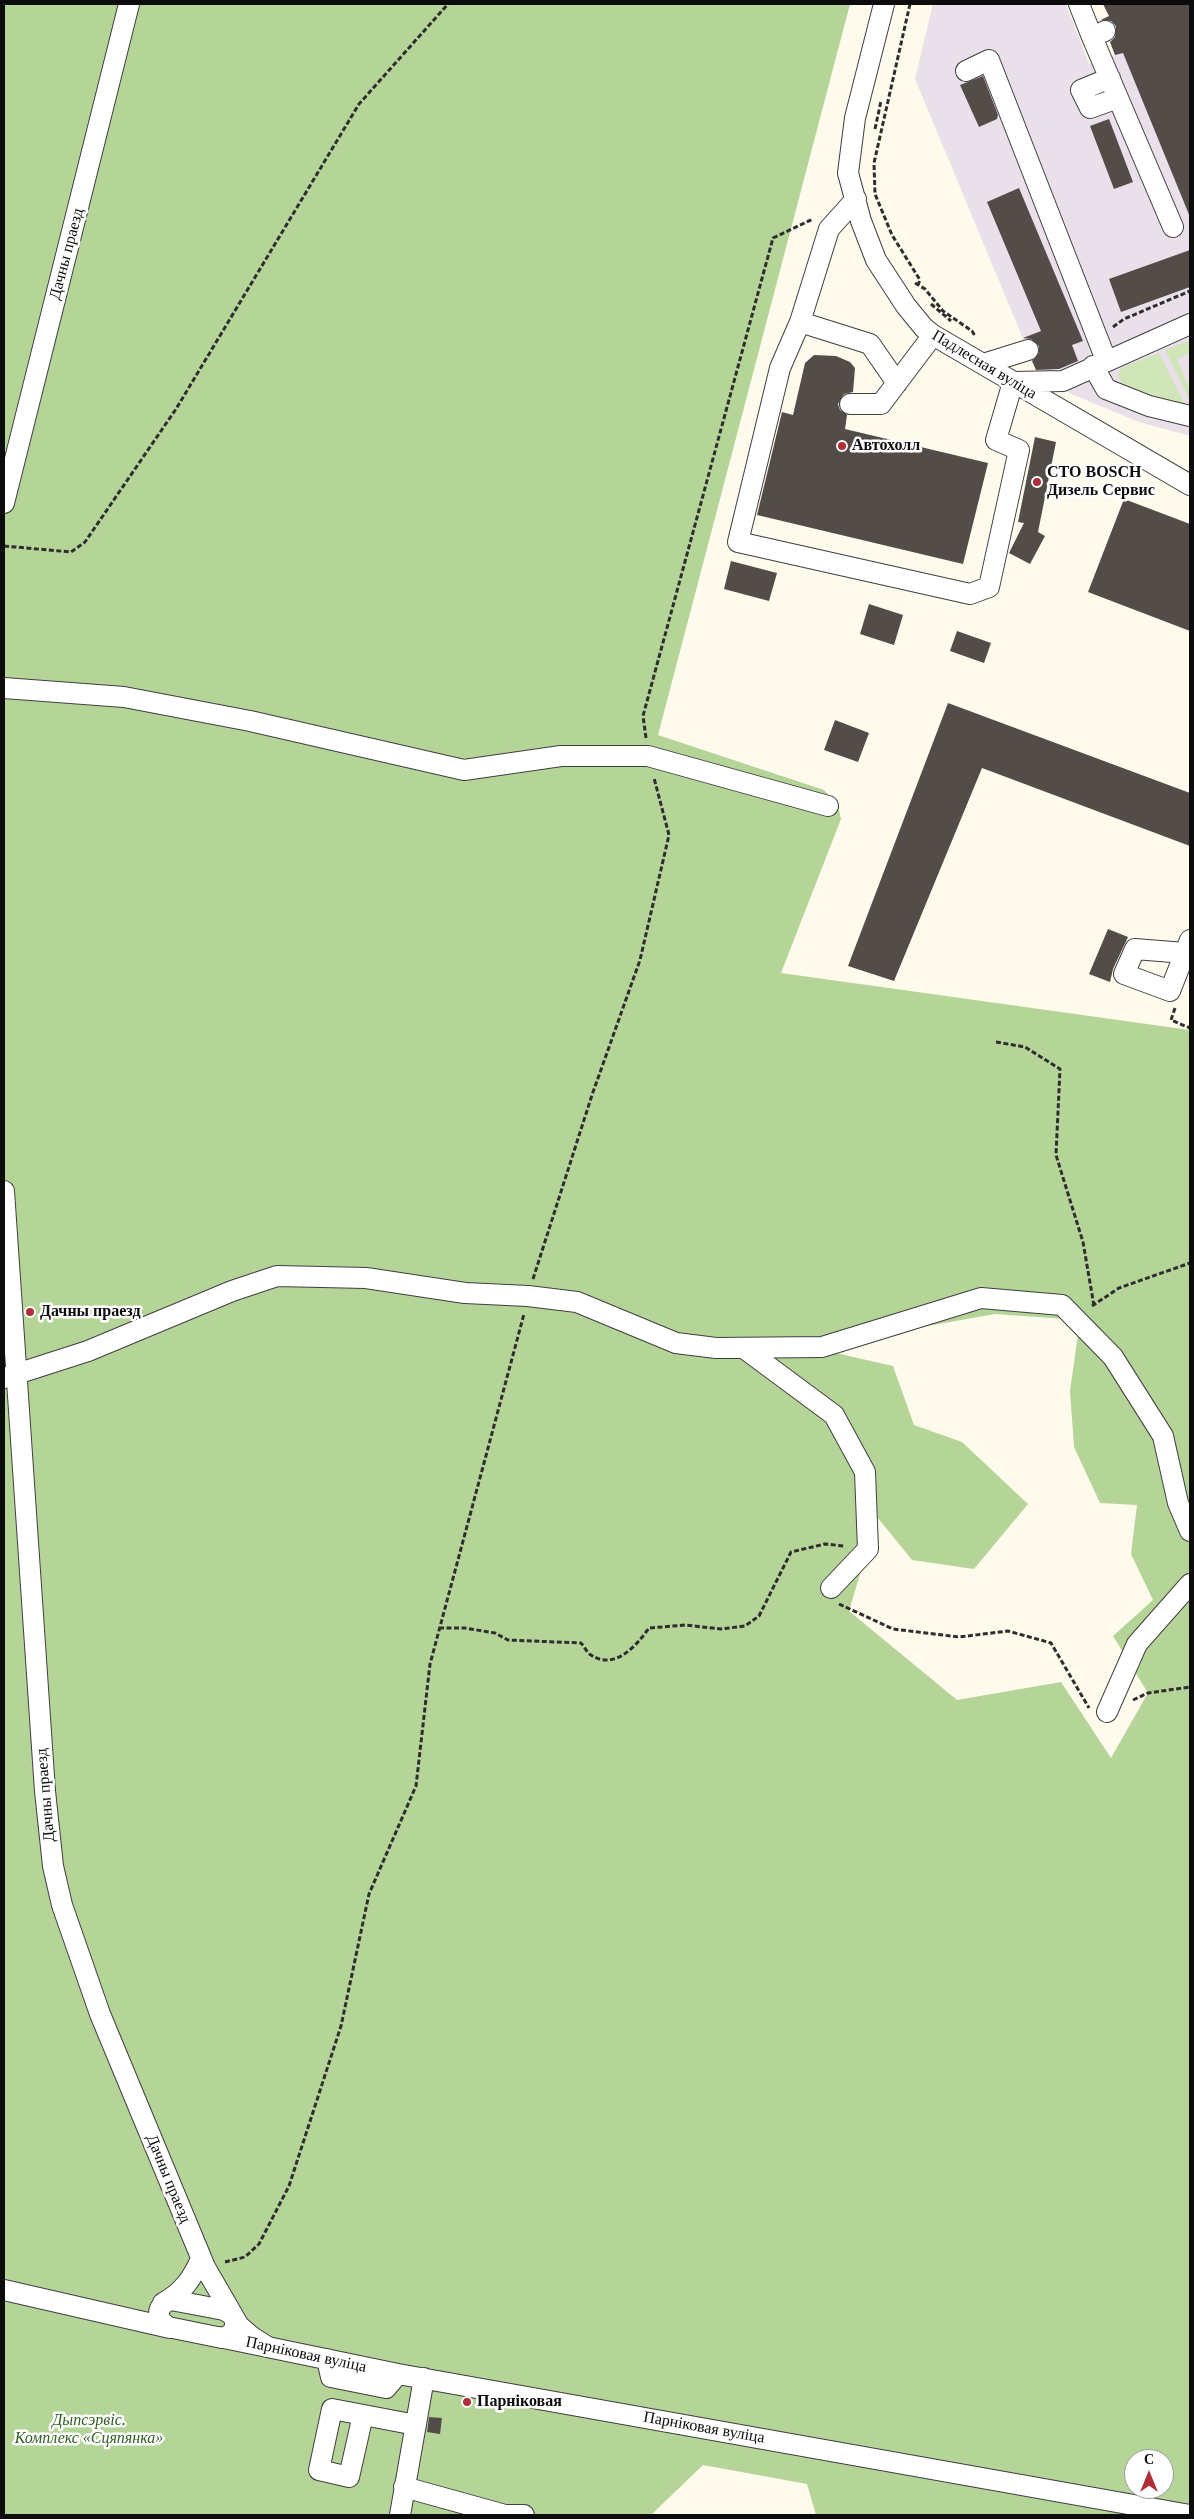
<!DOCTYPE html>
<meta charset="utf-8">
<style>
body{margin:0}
#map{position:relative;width:1194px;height:2519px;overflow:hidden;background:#fefaec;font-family:"Times New Roman",serif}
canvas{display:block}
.frame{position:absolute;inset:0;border:5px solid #0c0c0c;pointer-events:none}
.north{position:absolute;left:1124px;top:2449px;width:50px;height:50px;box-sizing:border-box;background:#fff;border:1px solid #9e9e9e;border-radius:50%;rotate:0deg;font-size:14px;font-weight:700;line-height:20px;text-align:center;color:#0c0c0c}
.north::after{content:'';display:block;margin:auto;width:18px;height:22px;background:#b12e37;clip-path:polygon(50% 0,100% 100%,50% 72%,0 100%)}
</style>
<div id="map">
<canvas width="1194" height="2519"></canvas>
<div class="frame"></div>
<div class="north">С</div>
</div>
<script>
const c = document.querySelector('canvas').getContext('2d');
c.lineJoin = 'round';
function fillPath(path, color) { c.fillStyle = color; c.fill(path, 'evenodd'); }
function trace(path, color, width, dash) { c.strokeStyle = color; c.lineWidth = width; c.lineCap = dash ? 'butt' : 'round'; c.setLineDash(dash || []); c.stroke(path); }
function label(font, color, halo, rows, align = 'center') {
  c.font = font + ' "Times New Roman",serif'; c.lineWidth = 5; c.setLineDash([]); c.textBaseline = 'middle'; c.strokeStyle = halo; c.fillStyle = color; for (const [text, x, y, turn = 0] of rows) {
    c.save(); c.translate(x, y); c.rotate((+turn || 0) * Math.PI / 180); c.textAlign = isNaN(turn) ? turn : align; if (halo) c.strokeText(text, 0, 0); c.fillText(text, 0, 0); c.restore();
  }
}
fillPath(new Path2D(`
 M933,4H1066L1089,64L1115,55L1101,19L1109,16L1103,4H1190V436L1139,422L1069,393L1059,369L1039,377L915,79Z`), '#e9e0ea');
fillPath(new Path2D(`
 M1190,340V353L1177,359L1190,390V401L1165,350Z
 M1159,353L1185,405L1127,388L1120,382L1118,374L1121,368Z`), '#d0e5b8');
fillPath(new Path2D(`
 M4,4H850L658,735L824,790L838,806L841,819L781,973L1190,1030V2515H816L807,2484L703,2465L651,2515H4ZM995,1314L1080,1320L1070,1391L1074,1447L1100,1503L1137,1505L1131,1554L1153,1600L1113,1636L1148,1693L1111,1758L1061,1682L957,1700L849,1611L877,1517L912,1560L974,1569L1028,1504L962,1442L914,1425L893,1366L809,1347ZM1134,2459H1164V2489H1134Z`), '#b5d598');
fillPath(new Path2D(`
 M1103,4H1190V217L1123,53L1115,55L1110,42L1115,37L1116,26L1111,21L1101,20L1109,16Z
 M983,76L998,115L997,119L979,127L960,85Z
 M1109,119L1133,182L1114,189L1090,126Z
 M1019,188L1083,341L1072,345L1078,361L1059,369L1036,370L1032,361L1039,353V346L1031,339L1023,338L1041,331L987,202Z
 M1190,250V287L1121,312L1109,279Z
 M814,355L836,356L850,362L855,368L853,392L844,394L838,404L840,410L847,415L845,429L988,463L963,564L757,515L782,412L793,415L805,363Z
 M1035,437L1056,442L1038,532L1045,536L1030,564L1009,553L1024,523L1018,522Z
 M1124,499L1190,524V631L1088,592Z
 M731,561L777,573L769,601L724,589Z
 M869,604L903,615L894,645L860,634Z
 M957,631L991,643L984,663L950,651Z
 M948,703L1190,793V846L982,768L894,981L848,966Z
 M835,720L869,733L858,762L824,750Z
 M1108,929L1128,937L1113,969L1110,982L1089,974Z
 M429,2417L442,2418L440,2434L427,2432Z`), '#534d49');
const minor = new Path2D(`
 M884,4L855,118L848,173L861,221L876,260L906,306L924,328L933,335L1190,485
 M1079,4L1092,37L1105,31
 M1092,37L1173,227
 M966,71L989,60L1106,360
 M1110,78L1081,90L1090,108L1118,98
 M856,199L829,229L800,322L780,368L738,542L970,594L989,587L1019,450L996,440L1013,382L1063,381L1190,324
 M800,322L870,344L897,383
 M983,364L1028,350
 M1093,366L1106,389L1149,406L1190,416
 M850,404H881L933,335
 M4,503L129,4
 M4,688L124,697L250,721L464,770L561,756H648L828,806
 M1185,953L1135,949L1124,974L1170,991L1190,940
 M4,1191L45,1791L53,1866L62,1905L100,2014L205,2267L239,2326L252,2337L268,2347
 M745,1349L834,1415L865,1472L868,1549L831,1588
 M4,1378L88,1351L232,1291L277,1276L366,1278L465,1293L528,1296L577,1302L676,1343L716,1348L822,1347L981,1298L1062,1305L1113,1357L1163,1436L1178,1503L1190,1531
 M1107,1712L1137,1644L1190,1584
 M4,2290L170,2328
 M171,2300L224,2310L231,2314L235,2320C236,2330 231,2336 222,2338L168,2327L161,2321C156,2311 161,2303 171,2300Z
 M163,2303C182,2293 192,2279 201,2259
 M219,2337L398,2374L1190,2515
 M327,2359L331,2377L386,2388L398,2374
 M363,2415L349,2477L319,2470L332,2409L416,2425
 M404,2487L505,2515
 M400,2515L424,2378
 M505,2515H524`);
trace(minor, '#3f3f3f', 22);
trace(new Path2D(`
 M910,4L874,163L875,194L892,235L920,280L918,285
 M875,129L881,101
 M915,283L925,289L943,311L972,331L975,336
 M931,304L951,321
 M1113,327L1124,319L1190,291
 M4,546L71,552L85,542L176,409L359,104L448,4
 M646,738L643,716L773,238L813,219
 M1175,1008L1171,1020L1190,1028
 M996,1042L1025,1047L1060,1069L1056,1155L1083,1242L1094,1306
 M533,1279L592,1095L640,960L669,835L654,778
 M1092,1306L1119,1288L1190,1263
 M839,1604L893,1629L959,1637L1008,1631L1051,1643L1089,1708
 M439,1628H465L495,1633L508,1640L581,1643C584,1646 587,1653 591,1655C615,1671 637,1645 649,1628L685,1625L721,1629L745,1626L759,1616L791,1552L825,1544L844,1546
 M1133,1700L1148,1693L1190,1687
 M225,2262L245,2257L259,2244L289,2186L341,2026L369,1894L416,1786L430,1664L524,1314`), '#2e2e2e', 3, [5, 2.5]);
trace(minor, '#fff', 20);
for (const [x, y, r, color] of [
 [842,446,5,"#b12e37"],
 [1037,482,5,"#b12e37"],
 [30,1312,5,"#b12e37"],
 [467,2402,5,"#b12e37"]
]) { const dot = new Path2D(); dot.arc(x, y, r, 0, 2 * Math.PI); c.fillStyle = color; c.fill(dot); trace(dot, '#fff', 2); }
label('16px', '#0c0c0c', '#fff', [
 ["Дачны праезд",67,254,-75],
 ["Падлесная вуліца",984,365,31],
 ["Дачны праезд",46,1795,-95],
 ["Дачны праезд",168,2179,68],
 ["Парніковая вуліца",306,2355,12],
 ["Парніковая вуліца",704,2428,10]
]);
label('bold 16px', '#0c0c0c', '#fff', [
 ["Автохолл",852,446],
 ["СТО BOSCH",1047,473],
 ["Дизель Сервис",1047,491],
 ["Дачны праезд",40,1312],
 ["Парніковая",477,2402]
], 'left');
label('italic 16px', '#2f5e21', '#fff', [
 ["Дыпсэрвіс.",89,2421],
 ["Комплекс «Сцяпянка»",89,2439]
]);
</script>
